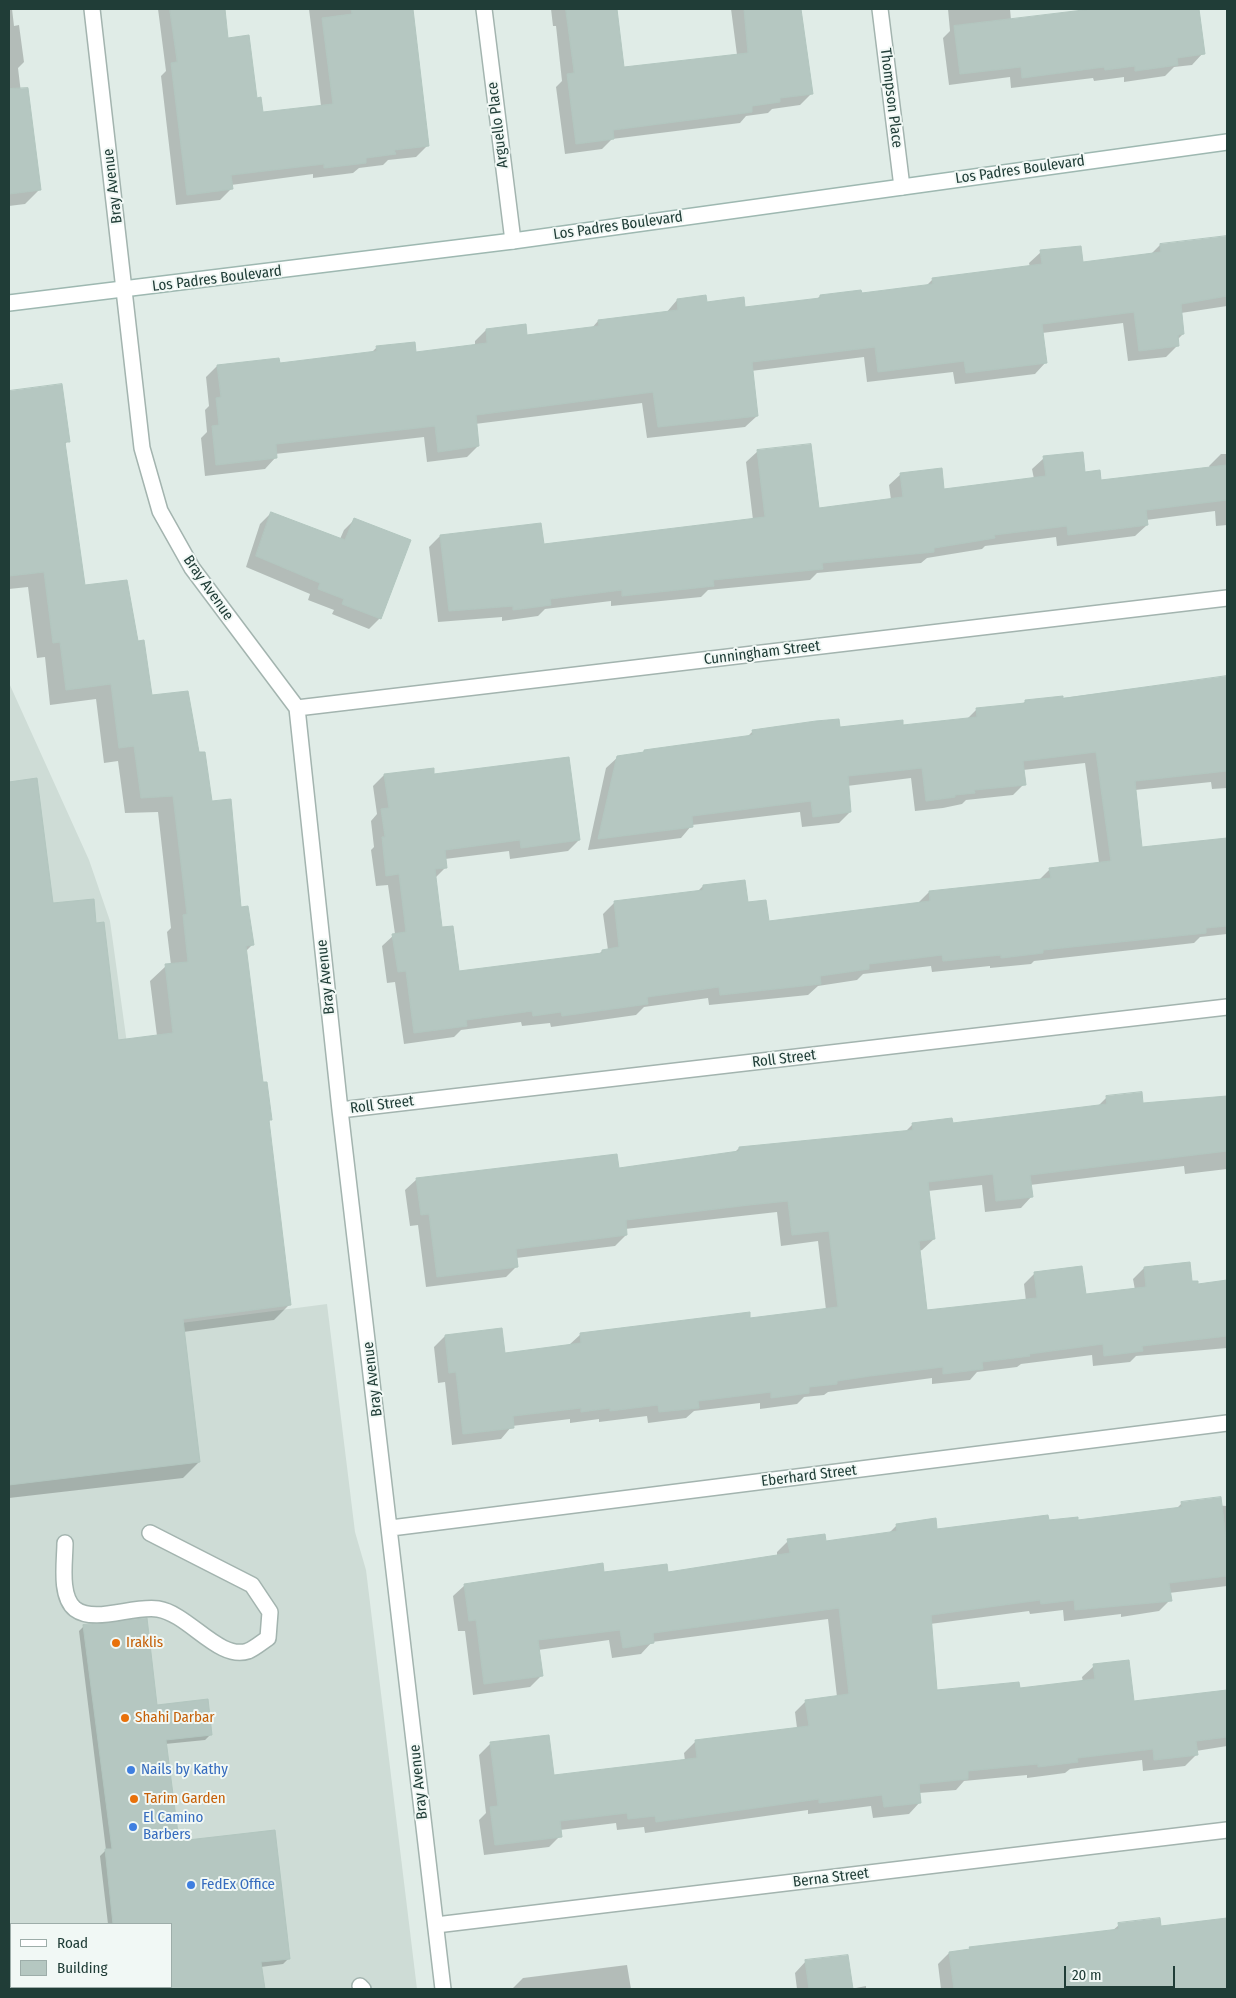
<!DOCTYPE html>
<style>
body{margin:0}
#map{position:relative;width:1236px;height:1998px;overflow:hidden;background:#e0ece7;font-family:"Fira Sans Condensed",sans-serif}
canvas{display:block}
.frame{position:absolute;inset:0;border:10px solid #203d37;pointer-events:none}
.legend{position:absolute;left:10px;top:1923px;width:162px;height:65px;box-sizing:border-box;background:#f1f8f5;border:1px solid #9dada9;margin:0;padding:6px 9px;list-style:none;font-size:15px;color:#203d37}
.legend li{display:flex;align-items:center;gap:10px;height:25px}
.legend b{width:25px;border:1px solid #9dada9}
.scale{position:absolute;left:1064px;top:1966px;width:111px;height:22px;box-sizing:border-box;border:2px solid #203d37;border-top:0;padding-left:6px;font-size:15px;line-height:18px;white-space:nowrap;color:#203d37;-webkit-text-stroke:4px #f1f8f5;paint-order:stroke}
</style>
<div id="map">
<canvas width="1236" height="1998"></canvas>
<div class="frame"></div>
<ul class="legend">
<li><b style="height:6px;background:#fff"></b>Road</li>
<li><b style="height:14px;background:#b5c7c1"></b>Building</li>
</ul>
<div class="scale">20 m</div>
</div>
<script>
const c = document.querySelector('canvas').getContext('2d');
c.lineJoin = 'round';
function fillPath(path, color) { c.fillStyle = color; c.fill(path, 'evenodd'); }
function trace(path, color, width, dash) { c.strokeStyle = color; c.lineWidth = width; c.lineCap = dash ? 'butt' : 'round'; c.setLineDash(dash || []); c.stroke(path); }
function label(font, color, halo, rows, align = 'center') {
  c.font = font + ' "Fira Sans Condensed",sans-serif'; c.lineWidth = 4; c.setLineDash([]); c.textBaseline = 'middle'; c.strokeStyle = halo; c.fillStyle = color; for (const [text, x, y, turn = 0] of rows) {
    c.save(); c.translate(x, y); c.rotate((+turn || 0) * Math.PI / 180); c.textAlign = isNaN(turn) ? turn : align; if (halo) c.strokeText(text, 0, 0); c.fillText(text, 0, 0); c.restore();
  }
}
fillPath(new Path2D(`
 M9,683L89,860L110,921L166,1325L327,1304L355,1532L366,1570L417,1989H9ZM11,1924H171V1987H11Z`), '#cedcd6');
fillPath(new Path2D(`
 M9,9H12L14,26L19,25L24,62L18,68L27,143L39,190L25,204L9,206Z
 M158,9H223L227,39L262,114L321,106L309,9H411L428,145L416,157L388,160L383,165L359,168L353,173L313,178V174L231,185L232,188L220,200L176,205L161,76L166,71Z
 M551,9H621L616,10L623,68L737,55L731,9H800L812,93L800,105L772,109L768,113L746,116L740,123L612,139L602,149L565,154L556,87L562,81L556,26H553Z
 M948,9H1010L1011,20L1092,9H1197L1203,53L1192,65L1174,67L1165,76L1124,82V77L1094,81L1093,78L1011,88L1010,77L949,85L943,38L950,31Z
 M1227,237V306L1181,313L1183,334L1177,340L1178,345L1166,357L1128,361L1123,323L1042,333L1046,362L1035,374L955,384L953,372L867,382L864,357L751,371L757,416L745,427L647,438L642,403L475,424L478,446L467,457L427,462L424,437L275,454L276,457L265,469L205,476L201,438L207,432L205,410L209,406L206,377L217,366L278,359L279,364L371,353L377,347L415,353L475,346V341L486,330L526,337L591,329L598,321L666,313L677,300L744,309L816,300L820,296L861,295L925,287L933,279L1030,267L1029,263L1041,252L1081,263L1151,254L1160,245Z
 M61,385L68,441L64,445L84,587L137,642L150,697L198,754L252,945L245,952L262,1084L271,1119L268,1122L290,1304L274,1320L183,1332L199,1462L183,1478L9,1498V783L36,780L52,905L95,925L117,1041L157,1036L150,981L166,966L171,965L167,932L171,928L158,812L125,813L118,761L104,763L96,699L50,705L45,657L37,658L28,587L9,589V392Z
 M1227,447V525L1216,526L1215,511L1146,520L1147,525L1135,536L1057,546L1056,537L985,546L982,549L927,558L921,563L817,573L810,580L708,590L701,597L611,606V601L545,609L538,616L502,621V617L438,622L429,547L440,536L542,545L753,520L746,462L758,451L818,509L891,500L889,485L901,474L943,490L1034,479L1032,469L1044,458L1100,481L1210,468L1209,466L1221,454H1226Z
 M271,513L340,539L344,530L355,519L380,618L369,629L332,614L334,610L308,600L310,594L246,567L260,524Z
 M1227,677V788L1212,789L1211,782L1135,790L1141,849L1227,839V934L1200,937L1194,943L1034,961L1031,964L990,968V966L932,972L931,966L863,974L857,980L818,986L808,995L709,1005L708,998L644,1007L636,1015L551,1027L550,1023L522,1026L521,1022L461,1030L454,1037L404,1044L395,982L387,983L382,946L395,934L388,885L376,886L371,850L374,847L371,821L377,814L373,786L384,775H433L579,840L568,851L510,859L509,851L445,859L446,867L435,878L441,928L458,973L598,955L602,951L608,950L603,914L614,903L697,892L703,886L747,904L768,922L918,903L929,892L1039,880L1050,869L1099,863L1085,763L1023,770L1024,784L1013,795L966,800L962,804L943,808L915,811L911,778L847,786L850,812L839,823L802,827L800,812L692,825L681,838L588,850L606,768L618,757L641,754L644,751L747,737L753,731L902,726L967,719L977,709L1022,704L1026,701L1062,699Z
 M1107,1097L1142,1105L1227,1097V1169L1185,1174L1184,1166L1030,1185L1032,1196L1021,1208L985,1212L982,1185L928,1191L934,1239L922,1250L919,1251L926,1311L1026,1301L1024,1284L1035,1273L1084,1296L1135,1290L1133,1279L1144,1268L1197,1285L1227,1282V1348L1136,1356L1130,1362L1093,1366L1092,1355L1021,1364L1017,1367L977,1372L970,1380L932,1384V1378L828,1392L824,1395L804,1397L797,1404L760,1409V1403L694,1411L686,1418L648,1423L647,1416L599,1422V1419L570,1423V1419L512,1426L501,1439L452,1445L445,1382L438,1383L434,1347L445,1336L504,1354L569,1345L581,1334L749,1319L826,1310L818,1241L781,1246L777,1212L625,1229L626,1235L615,1246L516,1258L517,1266L506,1277L426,1287L418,1225L410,1226L405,1190L417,1179L618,1169L734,1153L739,1148L905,1132L913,1124H952L1098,1106Z
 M1182,1503L1227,1506V1586L1169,1593L1170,1600L1159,1611L1121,1617V1614L1064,1621L1063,1610L1030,1614L1029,1611L930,1624L936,1691L1019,1690L1083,1682L1082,1677L1094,1666L1133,1703L1227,1691V1746L1196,1751V1755L1185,1766L1143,1771L1142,1760L1070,1769L1065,1773L1027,1778V1775L964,1781L956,1790L919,1793L920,1802L909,1814L873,1818L871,1806L808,1814V1810L645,1833L644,1827L617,1830L616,1823L560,1830V1836L549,1847L484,1855L479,1820L486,1813L479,1755L490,1744L553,1777L685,1761L684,1753L696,1741L797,1728L795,1712L806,1701L837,1697L828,1619L652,1642L641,1654L612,1658L609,1640L538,1650L541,1676L530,1687L473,1695L465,1631H458L453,1596L465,1585L603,1574L667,1573L777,1556V1552L788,1541L825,1542L888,1534L897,1525L936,1530L1048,1522H1077L1176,1509Z
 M84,1626L156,1706L211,1734L205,1740L165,1744L177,1842L289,1958L283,1964L261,1967L263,1989H119V1987H171V1924H108L100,1856L106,1850L79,1631Z
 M1227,1919V1989H941L938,1964L949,1953L967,1951L970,1948L1112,1931L1119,1925L1160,1927Z
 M806,1961L851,1989L866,1986V1989H797L795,1973Z
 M627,1965L631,1989H512L523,1978Z`), '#0003');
const building = new Path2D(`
 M170,9H225L228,38L249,35L257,98L261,97L263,112L333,104L322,18L352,14L351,9H413L429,146L394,150L396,154L366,158V163L324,168V164L231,175L233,189L187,195L171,63L177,62Z
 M566,9H617L624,67L748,53L744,9H801L813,94L780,98V102L752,106V112L613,130L614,139L576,144L567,74L574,73Z
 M1092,9H1199L1205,54L1177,58L1178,65L1135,71V66L1105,70L1104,67L1022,78L1021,67L960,74L954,26Z
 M28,88L41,190L9,194V89Z
 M1227,236V296L1181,304L1184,334L1178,335L1179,346L1139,351L1134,312L1042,324L1047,363L966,373L964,361L878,372L875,347L752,362L758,416L658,427L653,392L476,415L479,446L438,452L435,426L276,444L277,458L216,465L212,426L219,425L216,398L221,397L217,365L279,358L280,363L377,351L376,346L415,342L416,352L487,343L486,329L526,324L527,335L599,326L598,320L678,310L677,299L706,295L707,302L744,297L745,307L820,298V295L861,290L862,293L933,284L932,278L1042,264L1040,250L1081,246L1083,262L1161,252L1160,244Z
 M62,384L70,442H65L85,585L127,580L138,641L144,640L152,695L188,691L199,752H205L212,801L231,799L241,907L248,906L254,945L246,946L263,1082H267L272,1120H269L291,1305L183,1319L200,1462L9,1485V782L37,778L53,903L94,899L96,923L104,922L118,1040L173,1033L165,964L188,962L183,915L187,914L173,796L141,798L134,746L119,748L111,684L66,690L60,642L53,643L44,572L9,576V391Z
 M811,444L819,508L903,497L900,473L942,468L944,489L1046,476L1043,456L1083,452L1085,472L1100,470L1101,480L1227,465V500L1146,510L1148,525L1068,535L1067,526L994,535L995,538L934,548V552L822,563L823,569L713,580L714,586L622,596V590L550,599L551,605L513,610V606L449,611L440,535L541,523L544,544L765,517L757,450Z
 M271,512L345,540L354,518L411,540L381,619L342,604L344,599L318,589L320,583L256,556Z
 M1227,676V771L1135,781L1142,847L1227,838V926L1206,928V933L1043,950V953L1001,958V955L943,961L942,955L869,964V969L820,976L821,984L720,995L719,987L647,997L648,1004L562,1016L561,1012L533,1016L532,1011L466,1020L467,1026L414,1033L406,971L398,972L392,934L406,932L399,874L386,876L382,837H385L381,809L389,808L384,774L434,768V774L569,757L580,840L521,848L520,840L445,850L447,868L435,869L442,927L453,926L459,971L602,953V950L619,947L614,901L703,890V885L745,880L748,902L766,900L769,921L930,901L929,891L1051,878L1049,868L1111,861L1096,752L1023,761L1026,785L974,790L975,793L955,795V797L926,801L922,768L848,776L851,812L813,817L811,801L692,816L693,827L598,839L617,756L644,752V750L753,735L752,730L816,721L839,719L840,727L903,720V725L977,717L976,708L1025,703V700L1063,696V698Z
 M1142,1092L1143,1103L1227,1096V1151L1030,1175L1033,1197L996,1201L993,1174L928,1182L935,1239L919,1241L927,1310L1037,1298L1034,1272L1082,1266L1086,1294L1146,1287L1144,1267L1190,1262L1192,1281H1198V1284L1227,1280V1336L1142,1346L1143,1351L1104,1356L1103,1344L1029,1354L1030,1356L982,1362L983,1369L943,1374V1367L870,1376L837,1381V1384L809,1387V1393L771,1398V1392L698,1401L699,1408L659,1412L658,1405L610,1411V1408L581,1412V1408L513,1416L514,1428L463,1434L456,1372L449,1373L445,1335L502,1328L505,1353L581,1343L580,1333L750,1312V1318L838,1307L829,1231L792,1235L788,1201L749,1205L626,1220L627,1235L516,1249L518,1267L437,1277L429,1214L421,1215L416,1178L617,1154L619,1168L739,1151V1147L913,1130L912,1123L952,1118L953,1123L1107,1104L1106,1096Z
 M1221,1497L1227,1547V1576L1169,1583L1172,1601L1075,1610L1074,1600L1041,1604L1040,1600L931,1615L937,1690L1019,1682L1020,1688L1095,1679L1093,1664L1129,1660L1134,1701L1227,1690V1737L1196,1741L1198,1755L1154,1760L1153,1749L1077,1758L1078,1762L1038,1767V1764L968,1771V1779L919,1784L921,1803L884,1807L882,1795L819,1803V1799L656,1822L655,1816L628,1819L627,1813L560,1821L562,1837L495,1845L490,1807L498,1806L490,1742L549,1735L554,1775L697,1758L695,1740L809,1726L805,1700L849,1694L839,1608L653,1633L654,1643L623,1648L620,1630L538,1640L543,1676L484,1684L476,1620L469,1621L464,1584L603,1563L604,1572L667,1564L668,1572L790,1553L787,1539L825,1534L826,1541L897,1531L896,1524L936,1518L937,1529L1048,1515L1049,1520L1078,1517V1520L1182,1507L1181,1502Z
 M147,1618L157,1705L208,1699L212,1735L166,1740L179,1841L275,1830L290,1959L261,1962L265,1989H171V1924H113L105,1849H112L83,1625Z
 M1160,1918L1161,1926L1227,1918V1989H954L949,1952L970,1949L969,1947L1119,1929L1118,1923Z
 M848,1955L853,1989H809L805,1960Z`);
fillPath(building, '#b5c7c1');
trace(building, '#b2c6bf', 1);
const lane = new Path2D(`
 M65,1543C65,1561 59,1596 75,1609C95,1624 133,1605 158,1609C189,1614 219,1661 248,1651C255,1648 262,1642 268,1638L270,1612L252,1585L150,1533
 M360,1986L363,1989`);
const street = new Path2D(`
 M92,9L142,448L160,511L192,568L297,708L340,1110L443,1989
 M484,9L513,241
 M880,9L902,187
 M297,708L1227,598
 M340,1110L1227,1007
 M391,1528L1227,1423
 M436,1925L1227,1830`);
const secondary = new Path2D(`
 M9,303L513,241L1227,142`);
trace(lane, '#a3b4af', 18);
trace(street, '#a3b4af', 18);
trace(secondary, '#9eb8b1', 18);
trace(lane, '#fff', 15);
trace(street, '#fff', 15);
trace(secondary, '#fff', 15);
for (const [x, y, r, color] of [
 [116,1643,5,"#e8710a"],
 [125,1718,5,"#e8710a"],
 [131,1770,5,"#3f7fe0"],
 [134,1799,5,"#e8710a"],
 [133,1827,5,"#3f7fe0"],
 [191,1885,5,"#3f7fe0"]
]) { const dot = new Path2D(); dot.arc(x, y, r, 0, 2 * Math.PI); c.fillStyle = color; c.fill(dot); trace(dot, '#f1f8f5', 2); }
label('15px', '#203d37', '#f1f8f5', [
 ["Thompson Place",891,98,83],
 ["Arguello Place",498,125,-97],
 ["Los Padres Boulevard",1020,170,-8],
 ["Bray Avenue",113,186,-97],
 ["Los Padres Boulevard",618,226,-8],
 ["Los Padres Boulevard",217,279,-7],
 ["Bray Avenue",208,588,55],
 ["Cunningham Street",762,653,-7],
 ["Bray Avenue",326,977,-96],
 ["Roll Street",784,1059,-7],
 ["Roll Street",382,1105,-7],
 ["Bray Avenue",373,1379,-97],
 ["Eberhard Street",809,1476,-7],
 ["Bray Avenue",419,1782,-96],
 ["Berna Street",831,1878,-7]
]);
label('15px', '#c56008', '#f1f8f5', [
 ["Iraklis",126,1643],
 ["Shahi Darbar",135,1718],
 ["Tarim Garden",144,1799]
], 'left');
label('15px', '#366cbe', '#f1f8f5', [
 ["Nails by Kathy",141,1770],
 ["El Camino",143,1818],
 ["Barbers",143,1835],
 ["FedEx Office",201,1885]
], 'left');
</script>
